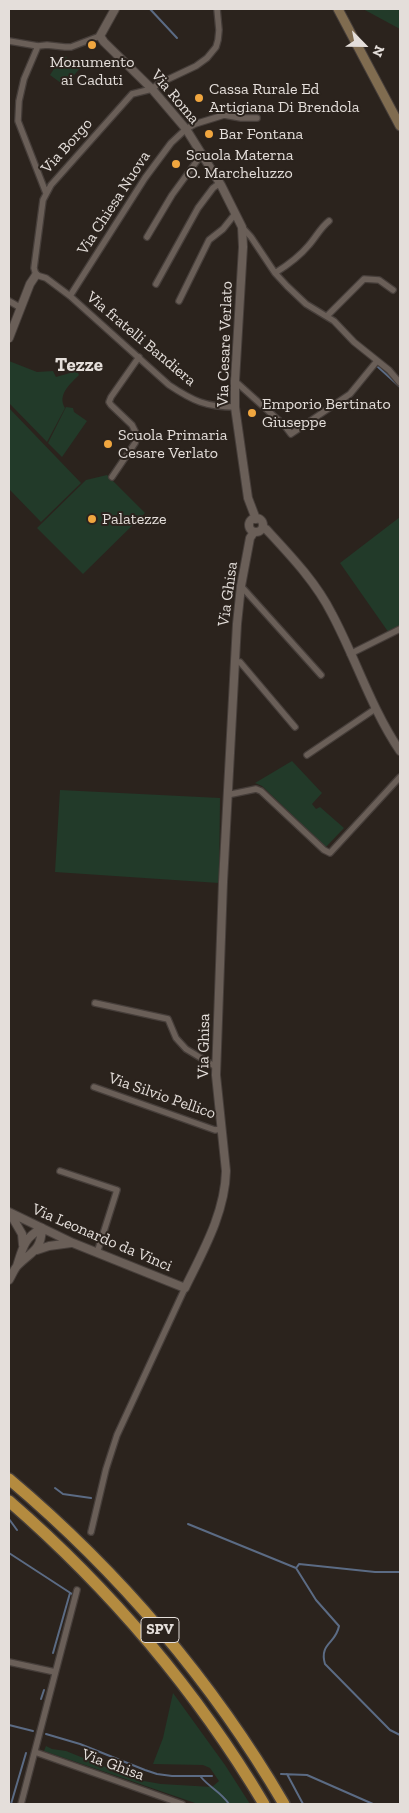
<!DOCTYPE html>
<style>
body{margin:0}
#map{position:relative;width:409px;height:1813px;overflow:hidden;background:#2b231d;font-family:"Zilla Slab",serif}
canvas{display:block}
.frame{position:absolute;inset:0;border:10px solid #e4deda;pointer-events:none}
.north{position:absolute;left:339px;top:20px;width:50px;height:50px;-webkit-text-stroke:4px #2b231d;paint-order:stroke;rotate:113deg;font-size:14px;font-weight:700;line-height:20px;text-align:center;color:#e4deda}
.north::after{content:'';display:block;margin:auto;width:18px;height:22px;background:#e4deda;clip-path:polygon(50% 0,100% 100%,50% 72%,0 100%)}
</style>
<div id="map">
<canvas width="409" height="1813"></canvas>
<div class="frame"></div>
<div class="north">N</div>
</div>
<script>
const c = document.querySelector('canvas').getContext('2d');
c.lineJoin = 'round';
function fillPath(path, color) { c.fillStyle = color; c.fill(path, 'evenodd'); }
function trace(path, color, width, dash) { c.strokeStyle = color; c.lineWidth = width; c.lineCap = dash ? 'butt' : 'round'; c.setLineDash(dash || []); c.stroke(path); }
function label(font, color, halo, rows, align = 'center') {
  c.font = font + ' "Zilla Slab",serif'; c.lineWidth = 4; c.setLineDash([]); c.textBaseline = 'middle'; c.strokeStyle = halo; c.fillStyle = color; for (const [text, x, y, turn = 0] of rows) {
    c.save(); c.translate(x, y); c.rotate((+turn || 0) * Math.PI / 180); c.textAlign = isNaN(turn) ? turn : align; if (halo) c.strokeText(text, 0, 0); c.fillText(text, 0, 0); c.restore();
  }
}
fillPath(new Path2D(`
 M363,9H400V29Z
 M63,55L81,67L65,86L50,75Z
 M9,361L37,372L53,371L56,377L77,371L79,375C70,384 57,395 65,408L47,442L9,403Z
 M66,407L73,408L74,412L87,421L62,457L48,443Z
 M9,408L81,483L41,522L9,489Z
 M107,475L145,513L83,574L37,528L86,480Z
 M400,517V627L389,633L340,563Z
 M292,761L322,793L312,804L316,809L320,807L344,828L326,847L262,786L255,783Z
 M60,790L220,798L219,883L55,872Z
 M173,1693L225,1765L250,1804H198L44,1751L46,1746L52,1749L66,1751L138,1780L161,1784L212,1787L219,1781L210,1768L203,1765L153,1764L163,1738Z`), '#223a29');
trace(new Path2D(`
 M150,9L177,38
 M378,367L400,387
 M55,1488L63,1494L91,1498
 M9,1519L17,1530
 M188,1524L296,1568L316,1600L339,1626C336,1644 319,1643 325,1664L390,1730L400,1735
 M9,1553L72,1594
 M297,1567L299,1564L375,1572H400
 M53,1653L70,1593
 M41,1699L44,1690
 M9,1725L33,1731
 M46,1734L80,1744L145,1770L157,1774L172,1776H212
 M281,1774L307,1775L373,1804
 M287,1774L303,1804
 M201,1777C209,1787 221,1792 229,1804
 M11,1804L26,1753`), '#5b6b84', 2);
const minor = new Path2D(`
 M217,9L219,30L218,40L216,47L207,58L196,66L158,84L152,89L132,94L51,185L43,200L34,268L36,275L46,278L70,296L169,385C193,401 206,407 235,407
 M9,41L38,46L47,45L65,47H71L100,36
 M38,46L24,79L19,101L18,121L46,193
 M242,227L251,237L275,273L287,286L306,304L334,321L354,342L389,370L400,383
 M147,237L172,195L202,154
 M275,273C288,265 299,257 309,245C316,237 321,227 329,221
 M156,284L198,208L213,188L220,183
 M70,296L145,178L171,143L186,129L195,124L224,115L241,118H257
 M9,301L21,308
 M179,301L209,240L223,229L235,214
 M327,316L364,279L379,280L393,290
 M235,381L285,426L291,434L350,394L377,361
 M112,477L135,443L137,435L132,425L111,405L109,402L111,397L139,357
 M241,586L321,675
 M350,654L400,629
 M234,662H240L295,727
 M307,755L375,709
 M227,795L256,789L261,791L324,850L330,853L400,777
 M95,1003L168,1019L176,1038L186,1049L216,1067
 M94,1087L215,1130L221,1129
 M60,1171L117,1190L97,1253
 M91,1532L106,1469L117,1435L185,1288
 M9,1662L55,1672
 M35,1752L182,1804
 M21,1804L77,1590`);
const tertiary = new Path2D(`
 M115,9L100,36L104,42L152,89L186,129L221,185L242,227L243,247L235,381V407L248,498L256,519
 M9,338L30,284L36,275
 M249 525a7 7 0 1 1 14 0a7 7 0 1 1-14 0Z
 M263,528L266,529C290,555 316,582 332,614C356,659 371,708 400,751
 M9,1212L73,1243L185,1288C203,1251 225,1213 226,1171L216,1075L223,882L237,624L241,586L250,538L254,532
 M11,1215L22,1234L23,1245
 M37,1250L49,1246L71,1243
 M17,1266C23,1247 24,1238 42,1228
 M9,1280C12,1275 14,1269 18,1265C32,1251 41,1251 42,1228`);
const secondary = new Path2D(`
 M338,9L400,126`);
const motorway = new Path2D(`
 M9,1479C118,1571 212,1681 284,1804
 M9,1501C109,1588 196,1690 264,1804`);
trace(minor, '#463e3a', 8);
trace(tertiary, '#463e3a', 10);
trace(secondary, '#463e3a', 11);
trace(motorway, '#463e3a', 14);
trace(minor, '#6a5f58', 5.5);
trace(tertiary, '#6a5f58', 8);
trace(secondary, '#806c50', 9);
trace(motorway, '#b48b3f', 11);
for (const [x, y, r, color] of [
 [92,45,5,"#f0a63f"],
 [199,98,5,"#f0a63f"],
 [209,134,5,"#f0a63f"],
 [176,164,5,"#f0a63f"],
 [252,413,5,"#f0a63f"],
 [108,444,5,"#f0a63f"],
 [92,519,5,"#f0a63f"]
]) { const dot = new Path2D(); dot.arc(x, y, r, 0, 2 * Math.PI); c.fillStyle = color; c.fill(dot); trace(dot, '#2b231d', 2); }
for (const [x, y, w] of [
 [160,1630,38]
]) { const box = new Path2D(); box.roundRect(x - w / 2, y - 12.5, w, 25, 4); c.fillStyle = '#2b231d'; c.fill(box); trace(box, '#e4deda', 1); }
label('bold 15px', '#e4deda', null, [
 ["SPV",160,1630]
]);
label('16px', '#e4deda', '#2b231d', [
 ["Monumento",92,62,"center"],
 ["ai Caduti",92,80,"center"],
 ["Cassa Rurale Ed",209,89],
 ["Artigiana Di Brendola",209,107],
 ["Bar Fontana",219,134],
 ["Scuola Materna",186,155],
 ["O. Marcheluzzo",186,173],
 ["Emporio Bertinato",262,404],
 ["Giuseppe",262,422],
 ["Scuola Primaria",118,435],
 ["Cesare Verlato",118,453],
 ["Palatezze",102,519]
], 'left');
label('16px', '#e4deda', '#2b231d', [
 ["Via Roma",175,97,50],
 ["Via Borgo",67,146,-48],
 ["Via Chiesa Nuova",114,203,-57],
 ["Via fratelli Bandiera",141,339,40],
 ["Via Cesare Verlato",225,344,-88],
 ["Via Ghisa",228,594,-82],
 ["Via Ghisa",204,1046,-89],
 ["Via Silvio Pellico",162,1096,19],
 ["Via Leonardo da Vinci",102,1238,23],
 ["Via Ghisa",113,1765,20]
]);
label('bold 19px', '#e4deda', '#2b231d', [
 ["Tezze",79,366]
]);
</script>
